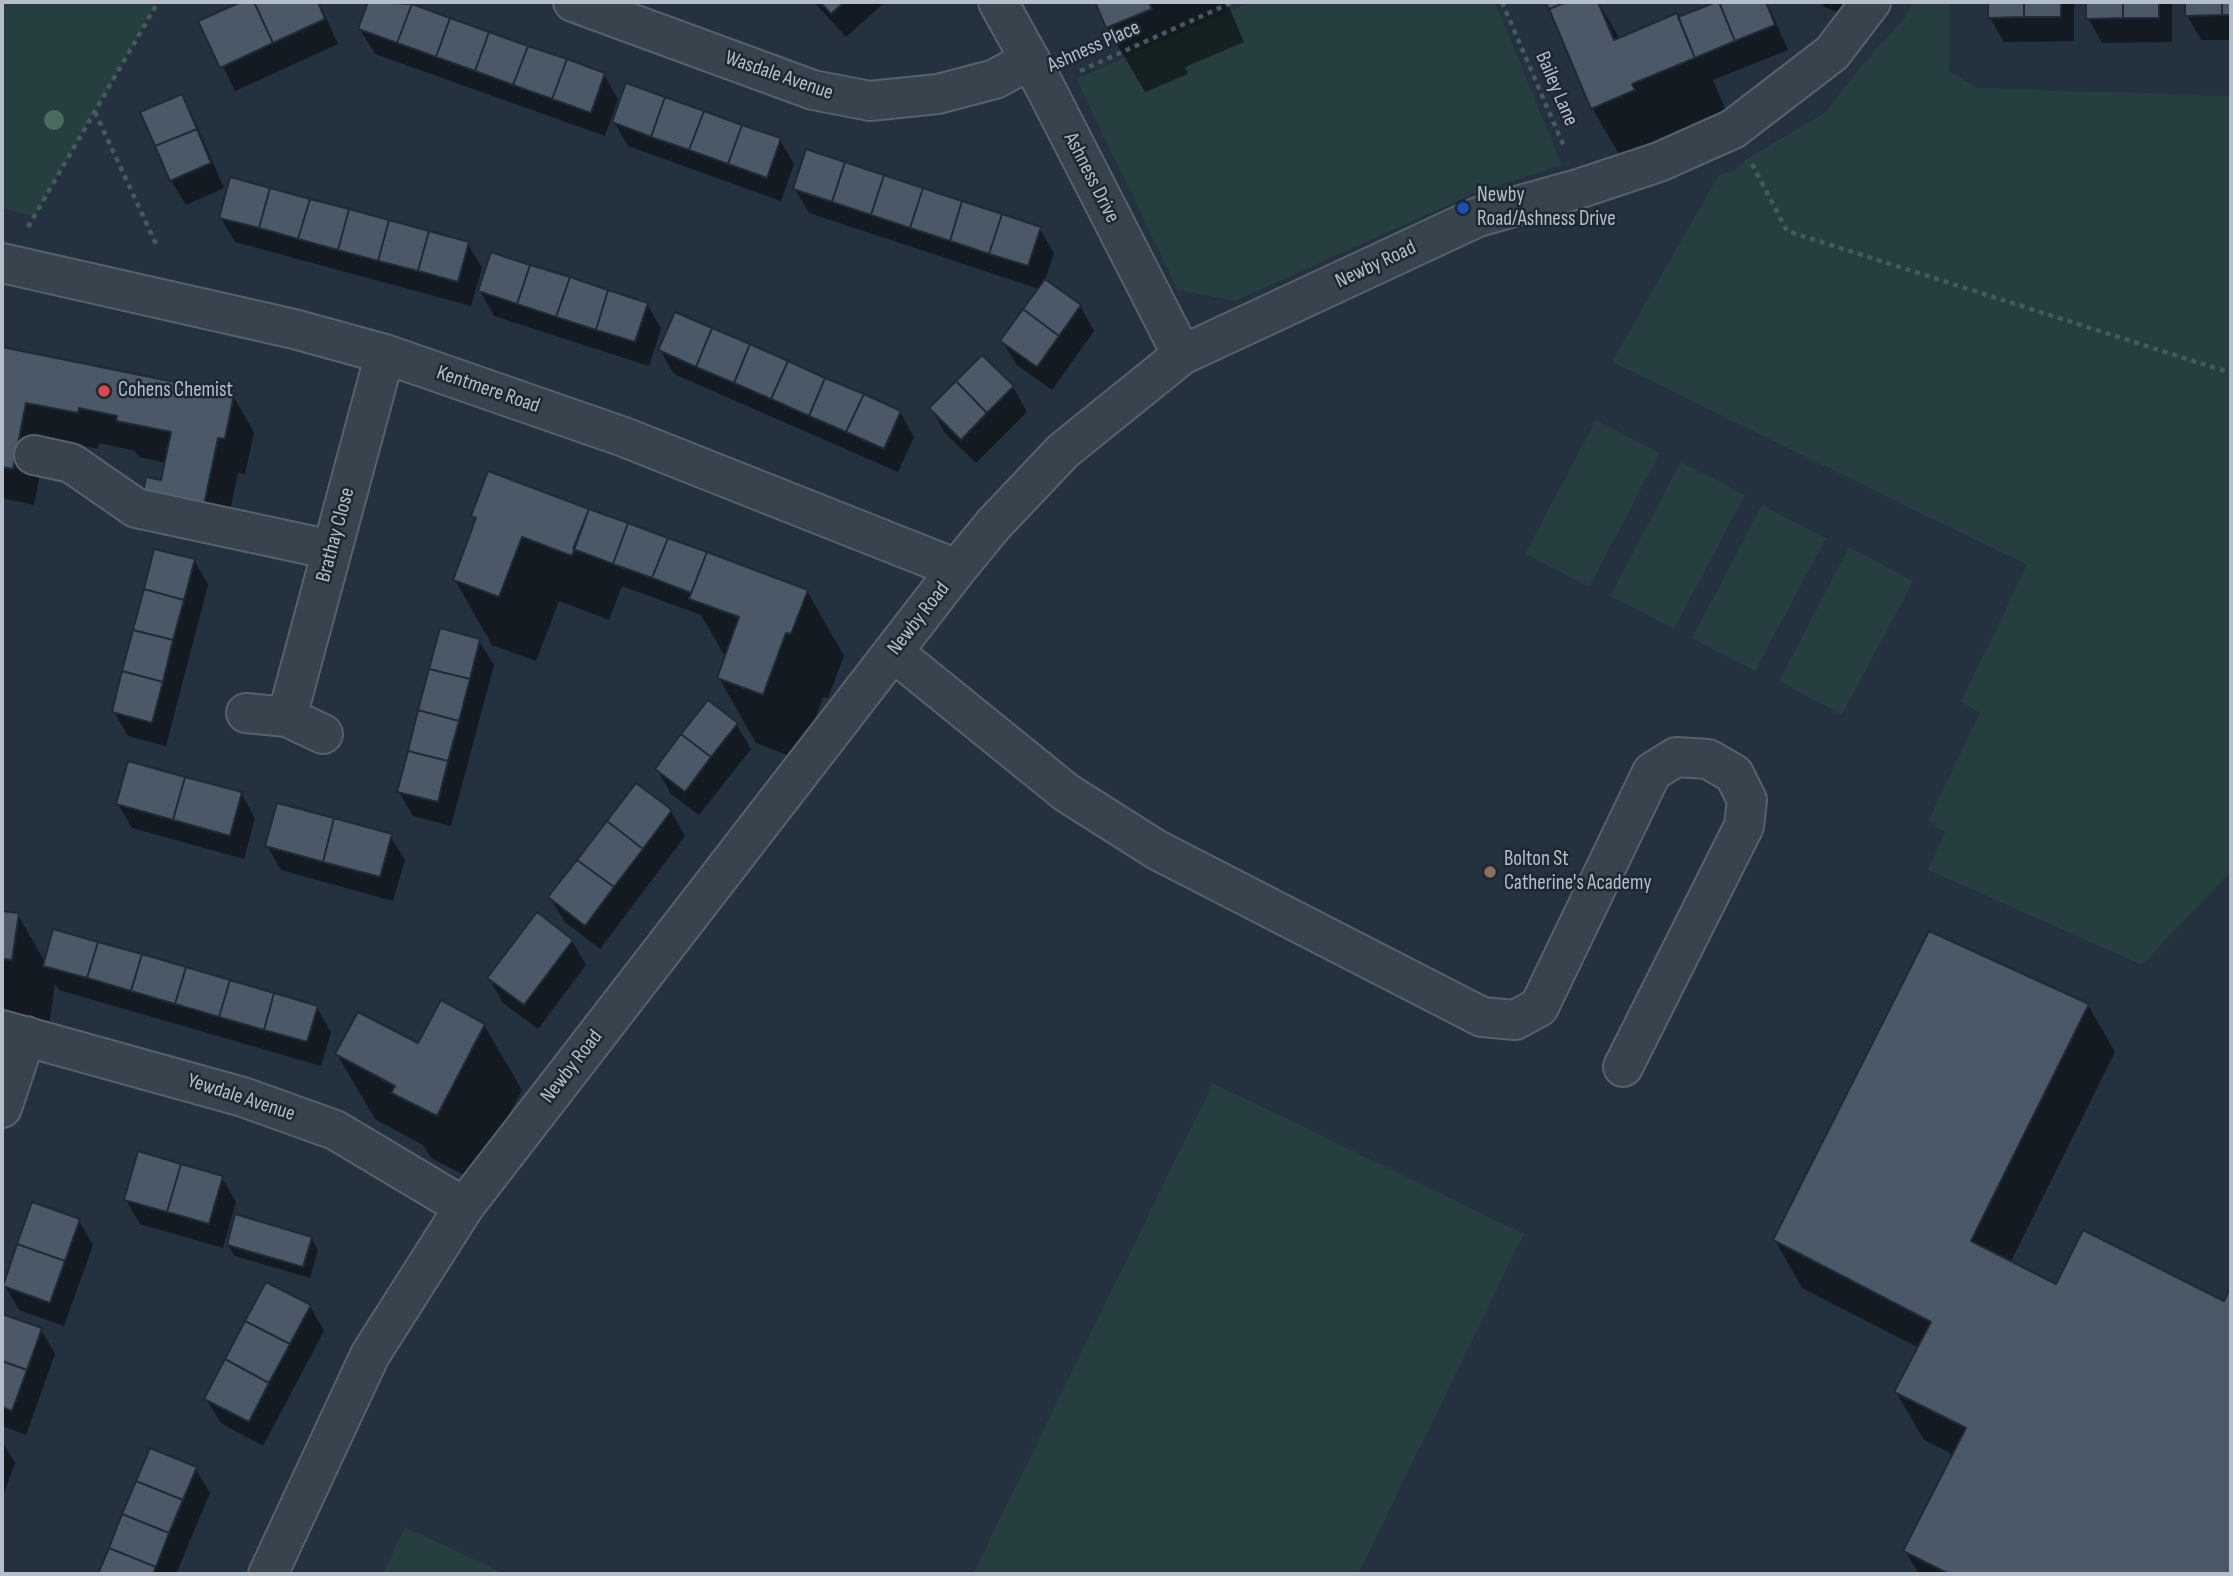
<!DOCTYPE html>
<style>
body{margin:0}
#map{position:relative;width:2233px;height:1576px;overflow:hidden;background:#24313e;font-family:"Sofia Sans Condensed",sans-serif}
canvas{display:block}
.frame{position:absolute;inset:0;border:4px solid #b5bec9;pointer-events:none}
</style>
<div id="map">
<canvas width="2233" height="1576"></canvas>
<div class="frame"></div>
</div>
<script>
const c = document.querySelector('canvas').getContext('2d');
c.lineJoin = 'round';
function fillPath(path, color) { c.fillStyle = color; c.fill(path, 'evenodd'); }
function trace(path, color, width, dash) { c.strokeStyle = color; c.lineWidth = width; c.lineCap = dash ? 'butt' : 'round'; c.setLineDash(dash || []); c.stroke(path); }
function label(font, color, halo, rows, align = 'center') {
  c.font = font + ' "Sofia Sans Condensed",sans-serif'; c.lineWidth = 5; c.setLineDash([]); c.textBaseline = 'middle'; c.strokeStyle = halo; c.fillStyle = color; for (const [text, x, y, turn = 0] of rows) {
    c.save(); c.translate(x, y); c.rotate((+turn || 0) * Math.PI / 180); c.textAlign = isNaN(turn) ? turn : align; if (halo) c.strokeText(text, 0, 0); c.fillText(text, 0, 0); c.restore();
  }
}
fillPath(new Path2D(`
 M2,2H158L34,216L2,208Z
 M1251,2H1495L1562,165L1477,192L1235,301L1178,290L1076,79Z
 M1913,2H1949V71L1977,88L2231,96V871L2142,965L1928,870L1945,832L1928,821L1980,713L1961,702L2027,565L1612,362L1719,175L1734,171L1748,158L1825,113L1863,64L1905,17Z
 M1596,420L1660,453L1589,587L1525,554Z
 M1681,462L1745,495L1674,629L1610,596Z
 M1762,505L1826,538L1755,671L1692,638Z
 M1849,547L1913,581L1842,715L1779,681Z
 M1213,1083L1524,1234L1358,1574H973Z
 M405,1527L505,1574H383Z`), '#263e3f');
fillPath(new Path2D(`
 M245,2H319L338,44L235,91L201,22Z
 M370,2H400L604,75L618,99L605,136L375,54L360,29Z
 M814,2H885L846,37Z
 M1096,2H1227L1244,42L1185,67L1188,74L1145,92L1107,27Z
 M1547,2H1598L1620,39L1721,2H1767L1788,50L1713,80L1731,123L1630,173L1592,108Z
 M1821,2H1878L1870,24L1824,7Z
 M1989,2H2074V41L2004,42L1990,18Z
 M2088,2H2172V42L2102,43L2088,18Z
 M2187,2H2231V40H2201L2187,15Z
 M181,96L195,121L224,188L186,205L171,180Z
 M614,122L780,140L794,164L781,201L628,146Z
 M795,189L1039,228L1054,253L1045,281L1080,306L1094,331L1052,390L1017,365L1002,341L1039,289L809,213Z
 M221,218L467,243L482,268L471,306L235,242Z
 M480,291L647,304L661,329L649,366L494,316Z
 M2,349L233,396L254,432L245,474L238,473L224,540L162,482L166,463L139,457L135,451L99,443L98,449L47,438L34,505L2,498Z
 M660,350L900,412L914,437L898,472L674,374Z
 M982,357L1013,387L1027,412L976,463L945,433L931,408Z
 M589,511L807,591L844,656L828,698L823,697L800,760L756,743L719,678L726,658L701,615L622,586L609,620L559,601L536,661L492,645L455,580L477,522L473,516Z
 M194,560L208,585L166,746L128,736L114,712Z
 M479,641L494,665L451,826L413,816L399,792Z
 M736,724L751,749L699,815L671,794L657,769Z
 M241,793L255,818L244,859L132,828L118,804Z
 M671,811L685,836L600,949L565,922L550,898Z
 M390,836L405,860L393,901L281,870L267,846Z
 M2,912L18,915L45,962L317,1008L331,1032L321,1066L59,990L55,984L49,1025L2,1018Z
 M572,941L586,965L538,1029L503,1003L489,978Z
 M2088,1005L2115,1052L2010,1263L2057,1286L2225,1304L2231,1291V1574H1919L1905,1551L1954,1455L1924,1440L1896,1392L1919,1348L1802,1288L1775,1240Z
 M484,1025L522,1090L474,1180L431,1158L423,1145L375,1119L337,1054L418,1046Z
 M222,1178L236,1202L223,1248L140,1224L126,1200Z
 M79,1221L93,1245L64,1326L19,1310L5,1286Z
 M311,1238L318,1250L310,1278L235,1256L228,1245Z
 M310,1306L324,1331L263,1446L221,1423L206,1399Z
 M2,1316L41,1330L55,1354L26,1435L2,1426Z
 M2,1441L15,1463L2,1499Z
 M151,1450L195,1468L210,1493L176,1574H100Z`), '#0007');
const building = new Path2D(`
 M241,2H254L273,43L220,68L198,21Z
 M254,2H318L325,19L273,43Z
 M368,2L412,4L397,43L358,29Z
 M820,2H844L831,14Z
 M1095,2H1149L1152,9L1106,28Z
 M1545,2H1567L1549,9Z
 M1567,2H1598L1614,40L1677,13L1695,58L1632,84L1635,90L1591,109L1549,9Z
 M1716,2H1719L1735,41L1695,58L1678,17Z
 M1719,2H1766L1775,25L1735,41Z
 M1988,2H2024V17L1988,18Z
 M2024,2H2061V17H2024Z
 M2086,2H2123V18L2086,19Z
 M2123,2H2159V18H2123Z
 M2185,2H2222V15L2185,16Z
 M2222,2H2231V15H2222Z
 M412,4L450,18L436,57L397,43Z
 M450,18L489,32L475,71L436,57Z
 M489,32L528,46L513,85L475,71Z
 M528,46L567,59L552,99L513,85Z
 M567,59L605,73L591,113L552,99Z
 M626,83L665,97L651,137L612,122Z
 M182,94L197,129L155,146L140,112Z
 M665,97L704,111L689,150L651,137Z
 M704,111L742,125L728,164L689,150Z
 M742,125L781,138L767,178L728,164Z
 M197,129L211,163L170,181L155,146Z
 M806,149L845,162L832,202L793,189Z
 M845,162L884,175L871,215L832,202Z
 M884,175L923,188L910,228L871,215Z
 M230,177L270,188L259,228L219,218Z
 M270,188L310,199L298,239L259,228Z
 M923,188L962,201L950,241L910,228Z
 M310,199L349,209L338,250L298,239Z
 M962,201L1002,214L989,254L950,241Z
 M349,209L389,220L378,261L338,250Z
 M1002,214L1041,227L1028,266L989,254Z
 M389,220L429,231L418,271L378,261Z
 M429,231L469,242L458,282L418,271Z
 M491,252L530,265L517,304L478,291Z
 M530,265L570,277L556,317L517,304Z
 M570,277L608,290L596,330L556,317Z
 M1045,279L1081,305L1059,336L1023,309Z
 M608,290L648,303L635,342L596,330Z
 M1023,309L1059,336L1037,367L1000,341Z
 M675,312L712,328L696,367L658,350Z
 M712,328L750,344L734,383L696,367Z
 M750,344L788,361L771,399L734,383Z
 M2,347L234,394L225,439L218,438L204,505L143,492L146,477L161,480L171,432L116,421L117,416L79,408L78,413L26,403L13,469L2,467Z
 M982,355L1014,386L987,413L956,381Z
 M788,361L825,378L809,416L771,399Z
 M825,378L864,394L846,432L809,416Z
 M956,381L987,413L961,440L929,408Z
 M864,394L901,411L884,449L846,432Z
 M488,471L589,509L572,556L522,537L499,597L453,580L476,518L471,516Z
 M589,509L628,523L613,564L573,549Z
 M628,523L668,538L652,578L613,564Z
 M668,538L707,552L691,593L652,578Z
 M154,549L195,559L184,600L144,589Z
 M707,552L808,590L791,634L786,633L763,695L717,678L739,617L689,599Z
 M144,589L184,600L173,640L133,630Z
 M440,628L480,639L470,679L429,669Z
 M133,630L173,640L163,682L122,671Z
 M429,669L470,679L459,721L418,710Z
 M122,671L163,682L152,723L112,712Z
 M708,700L738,723L711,757L681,734Z
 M418,710L459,721L448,761L408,751Z
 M681,734L711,757L685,792L655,769Z
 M408,751L448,761L438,802L397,792Z
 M128,761L185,777L173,820L116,804Z
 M185,777L242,792L230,836L173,820Z
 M636,783L672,810L643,849L607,821Z
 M277,803L334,818L323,862L265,846Z
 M334,818L392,834L380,877L323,862Z
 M607,821L643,849L614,887L577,860Z
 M577,860L614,887L585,926L548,897Z
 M2,911L19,913L12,960L2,959Z
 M537,912L573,940L524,1005L487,978Z
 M53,929L98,942L87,978L43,966Z
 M1929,931L2089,1004L1971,1241L2056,1284L2083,1230L2224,1301L2231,1287V1574H1949L1903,1551L1966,1428L1894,1392L1931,1322L1773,1240Z
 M98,942L142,954L131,991L87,978Z
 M142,954L186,967L175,1004L131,991Z
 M186,967L230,980L219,1017L175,1004Z
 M230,980L274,993L264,1030L219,1017Z
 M274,993L318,1006L307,1042L264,1030Z
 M441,1000L485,1024L437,1116L391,1093L395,1086L335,1054L358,1012L418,1043Z
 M138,1151L181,1164L167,1212L124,1200Z
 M181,1164L223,1176L209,1224L167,1212Z
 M32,1202L80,1219L65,1261L17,1244Z
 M235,1214L312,1237L303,1267L227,1245Z
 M17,1244L65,1261L50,1303L3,1286Z
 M266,1282L311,1305L290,1344L245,1321Z
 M2,1314L42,1328L27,1370L2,1361Z
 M245,1321L290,1344L269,1383L225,1359Z
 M225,1359L269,1383L249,1422L204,1399Z
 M2,1361L27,1370L12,1411L2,1407Z
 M150,1448L197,1467L183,1500L136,1481Z
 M136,1481L183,1500L169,1533L122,1514Z
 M122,1514L169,1533L156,1567L109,1548Z
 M109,1548L156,1567L153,1574H98Z`);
fillPath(building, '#4b5867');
trace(building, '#1f2a35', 2);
const minor = new Path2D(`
 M573,2L813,90L870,101L938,94L995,79L1030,60
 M998,2L1045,87L1182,355
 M2,263L294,329L385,354L624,437L957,569
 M34,455L71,463L136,508L332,550
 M893,652L1067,793L1157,850L1482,1017L1515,1020L1539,1007L1652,772L1676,757L1708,759L1734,774L1747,800L1744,826L1623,1067
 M246,713L287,717L323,734
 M287,717L385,354
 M2,1030L243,1097L335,1130L464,1207
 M2,1108L26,1036
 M268,1574L370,1355L464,1207L957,569L993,525L1063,451L1182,355L1478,217L1581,188L1659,162L1733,129L1832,53L1871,2`);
trace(minor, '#56616c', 42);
trace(new Path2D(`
 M1502,2L1565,149
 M1080,71L1233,2
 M95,112L156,244
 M1752,164L1787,231L2231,373
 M28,227L158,2`), '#445b5c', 4.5, [5, 5]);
trace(minor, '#38434e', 38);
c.fillStyle = '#4c6b5c';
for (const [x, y] of [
 [54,120]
]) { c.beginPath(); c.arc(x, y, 10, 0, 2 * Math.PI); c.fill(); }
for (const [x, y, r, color] of [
 [1463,208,7,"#1a4fb4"],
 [104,391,7,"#e0444e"],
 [1490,872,7,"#8d6e63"]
]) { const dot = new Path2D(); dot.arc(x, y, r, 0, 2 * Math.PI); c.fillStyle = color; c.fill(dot); trace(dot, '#1d2833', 2.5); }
label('21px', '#b5bec9', '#1d2833', [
 ["Ashness Place",1094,47,-24],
 ["Wasdale Avenue",779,76,19],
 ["Bailey Lane",1556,89,67],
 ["Ashness Drive",1091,178,63],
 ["Newby Road",1376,265,-25],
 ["Kentmere Road",488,390,19],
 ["Brathay Close",336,535,-75],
 ["Newby Road",919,619,-52],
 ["Newby Road",572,1067,-52],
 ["Yewdale Avenue",241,1098,18]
]);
label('21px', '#b5bec9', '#1d2833', [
 ["Newby",1477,196],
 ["Road/Ashness Drive",1477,220],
 ["Cohens Chemist",118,391],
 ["Bolton St",1504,860],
 ["Catherine's Academy",1504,884]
], 'left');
</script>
